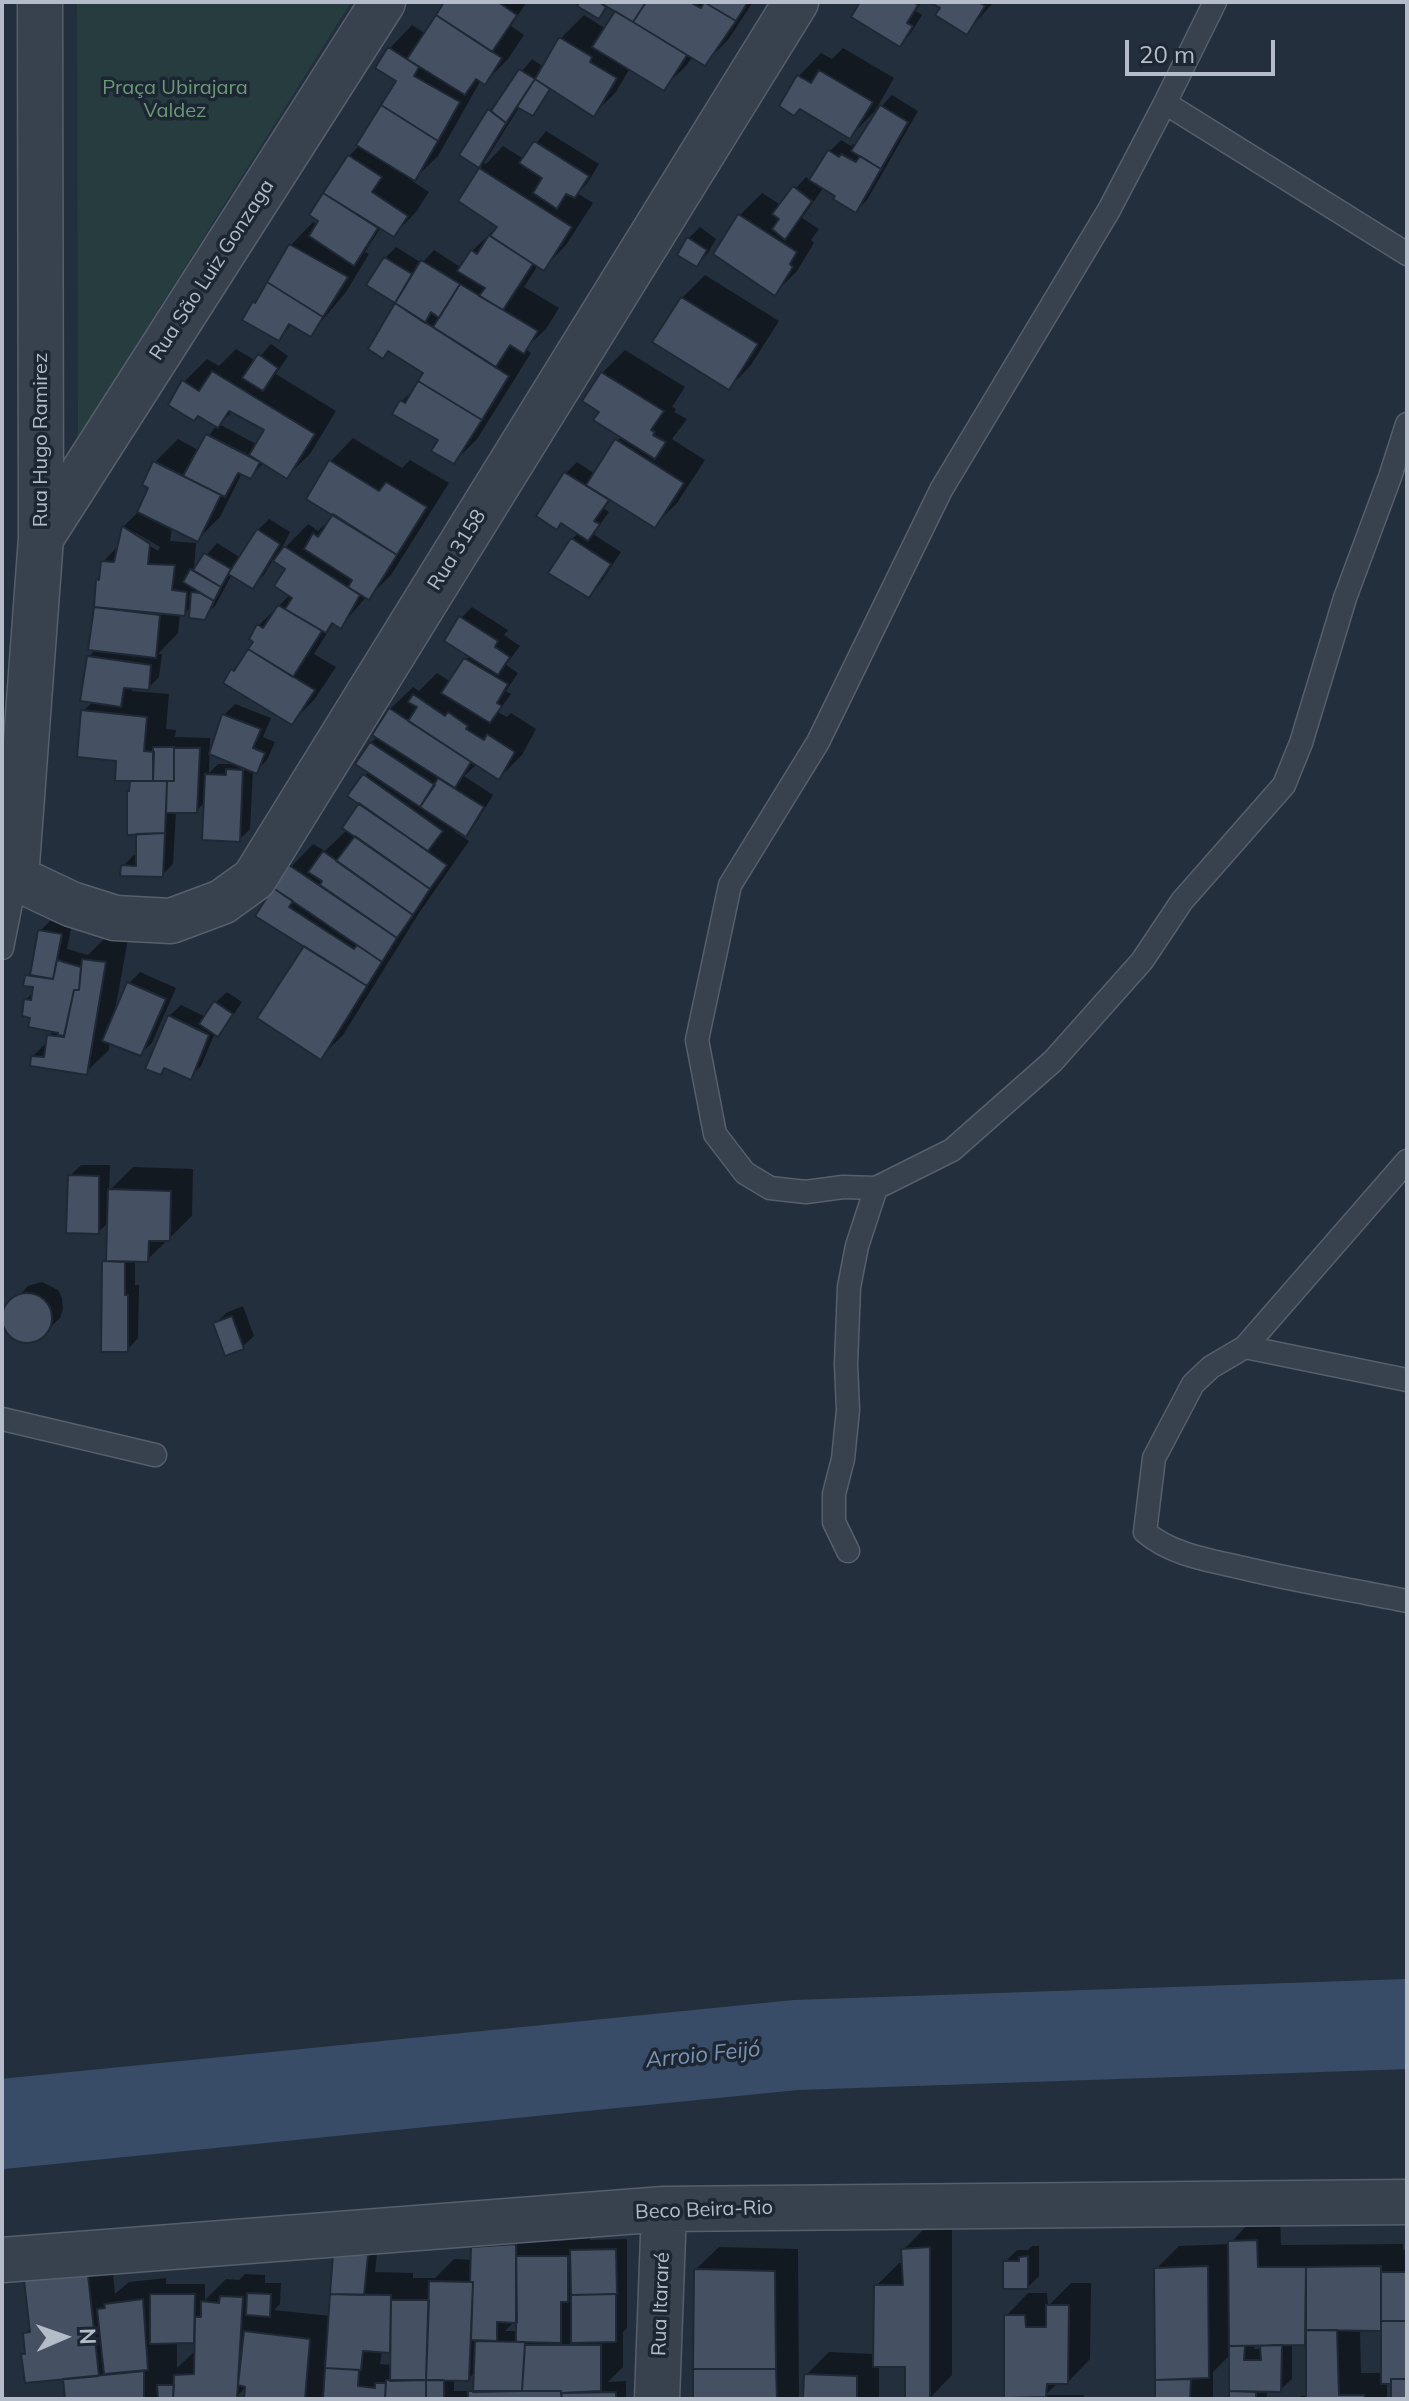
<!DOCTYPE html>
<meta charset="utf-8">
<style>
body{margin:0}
#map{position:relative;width:1409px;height:2401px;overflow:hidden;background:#242f3e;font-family:Mulish,sans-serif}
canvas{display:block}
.frame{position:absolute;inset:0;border:4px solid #b4bcc9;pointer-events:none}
.north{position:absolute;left:24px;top:2297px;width:80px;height:80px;-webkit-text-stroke:6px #1d2633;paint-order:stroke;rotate:88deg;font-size:22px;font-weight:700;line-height:32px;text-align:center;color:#b4bcc9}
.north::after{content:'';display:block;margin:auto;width:28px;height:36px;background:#b4bcc9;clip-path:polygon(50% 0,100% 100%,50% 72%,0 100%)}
.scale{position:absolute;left:1125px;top:40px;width:150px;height:36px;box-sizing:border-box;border:4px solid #b4bcc9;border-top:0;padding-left:10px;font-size:24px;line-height:28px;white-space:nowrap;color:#b4bcc9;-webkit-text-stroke:6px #1d2633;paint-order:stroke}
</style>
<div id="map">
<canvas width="1409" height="2401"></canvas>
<div class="frame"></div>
<div class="north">N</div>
<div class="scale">20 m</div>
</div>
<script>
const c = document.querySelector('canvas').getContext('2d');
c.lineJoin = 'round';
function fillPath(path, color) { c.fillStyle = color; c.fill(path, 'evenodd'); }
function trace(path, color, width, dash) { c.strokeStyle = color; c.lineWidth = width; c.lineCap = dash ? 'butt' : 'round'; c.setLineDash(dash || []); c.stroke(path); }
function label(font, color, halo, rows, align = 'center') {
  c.font = font + ' Mulish,sans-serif'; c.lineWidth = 7; c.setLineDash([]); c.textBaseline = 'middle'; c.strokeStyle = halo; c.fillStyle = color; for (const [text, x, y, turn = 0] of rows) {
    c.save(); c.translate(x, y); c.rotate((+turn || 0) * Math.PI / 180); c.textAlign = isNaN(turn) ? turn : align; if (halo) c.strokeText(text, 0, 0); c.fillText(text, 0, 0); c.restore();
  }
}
fillPath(new Path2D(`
 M77,2H351L78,438Z`), '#263c3f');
fillPath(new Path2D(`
 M447,2H525L526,3L511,26L524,35L508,59L485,82L481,80L438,156L412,181L429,192L416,212L394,235L381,227L365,252L369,254L346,292L310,335L292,324L279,338L244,319L254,302L263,294L291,245L313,222L318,225L321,221L312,214L349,156L360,145L399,81L390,48L412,25L426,34Z
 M582,2H753L728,40L705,63L693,56L686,66L663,88L630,68L616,92L593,115L552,88L532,113L520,106L484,163L486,164L503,146L524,159L546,131L599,164L586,185L577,193L593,203L566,245L544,268L538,265L524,287L559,308L546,329L525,349L531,353L477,439L454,462L440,440L402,401L417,386L425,372L389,350L383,356L398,303L369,284L385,258L396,247L422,263L434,250L462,268L472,251L498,226L461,200L482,167L462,154L489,111L532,59L544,67L561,38L584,15L606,29L618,11L609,6L598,17Z
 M862,2H922L916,11L922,15L911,33L900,45Z
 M933,2H994L967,32L942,7Z
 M843,48L894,78L875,111L850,137L801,107L782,106L799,76L821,53L832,59Z
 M892,95L918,111L867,200L856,211L824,187L802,218L819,229L811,240L814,243L797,271L775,293L739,216L762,193L781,205L806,177L811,181L830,151L841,140L851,146L853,144L857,146L878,110Z
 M700,227L716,239L708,253L697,264L679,254L689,238Z
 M705,275L779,321L751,365L729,388L682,298Z
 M271,344L288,356L276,374L336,411L310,454L287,476L264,462L251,477L242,473L220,517L197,540L172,527L170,541L196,543L194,570L217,543L241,558L258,530L269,519L290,532L279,554L308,524L318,531L336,514L331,461L353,438L402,468L410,460L449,483L391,575L369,597L367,596L341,626L334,622L314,654L336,667L314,700L291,723L232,671L245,658L256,641L259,625L290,595L288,568L274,558L264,575L252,586L232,574L215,606L204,617L192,606L184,614H180L178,633L158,654H162L159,677L148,688L133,687L132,691L169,694L166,729L176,730L175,737L210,738L209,773L218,764H237L224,715L235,704L271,718L263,737L275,742L267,760L256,771L253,770L250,829L239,840L206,801L196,811H176L173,864L162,875L123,866L134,855H138V832L129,791L131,789L132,779L83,711L94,701L89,656L96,649H91L98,580L102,576L103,562L119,545L123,527L139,511L151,487L155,462L178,439L198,450L217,425L184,382L207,359L219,366L236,349L256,361ZM233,411L267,430L256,444L219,424ZM136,533L160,547L158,551L136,537Z
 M625,350L685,387L672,407L676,409L674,412L687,419L672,439L705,460L677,503L654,526L611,499L604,509L609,512L593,534L621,552L600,584L588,596L572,539L579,532L563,522L557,527L566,473L577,462L595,474L622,435L602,412L585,401L602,373Z
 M472,607L508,630L504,635L520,646L506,665L518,673L506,691L511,694L498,712L507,717L511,713L536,729L522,755L499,778L477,764L464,776L493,795L476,823L465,834L456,828L454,831L469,841L419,913L343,1035L321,1057L306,945L258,915L291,867L313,844L325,851L348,829L361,803L350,795L369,771L371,743L378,736L390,709L413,687L419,691L437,673L451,682L470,655L461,618Z
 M51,920L72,923L67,949L88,955L106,937L128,939L115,1011L129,983L140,972L176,988L152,1043L140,1054L110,1042L109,1050L86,1072L33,1056L48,1041L49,1036L54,1030L32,1016L26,1000L35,990L27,976L33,969L40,931Z
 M227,992L242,1002L228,1023L217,1034L215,1033L201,1066L190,1077L166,1067L160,1073L169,1016L181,1005L206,1017L215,1003Z
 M81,1165H110L109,1191L133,1167L193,1169L192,1216L147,1260H135V1285H139L138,1338L127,1350L104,1262L108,1259L109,1222L98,1232L70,1176Z
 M42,1282L58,1290L62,1298L63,1309L60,1318L40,1337L32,1341H23L10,1334L4,1321V1312L28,1286Z
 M243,1306L254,1336L242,1347L215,1324L226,1313Z
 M1253,2218H1280L1281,2245L1403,2244V2250H1407V2399H1393V2382H1387V2399H1298L1301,2396H1308L1307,2343H1292V2379L1280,2390H1267V2399H1231V2354L1213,2372V2399H1157L1156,2269L1179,2246L1230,2244ZM1360,2329H1383V2373H1361ZM1255,2344H1265L1262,2349H1254Z
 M496,2224L590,2234V2240L627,2239V2328L623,2332V2367L608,2382L626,2381V2399H246L247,2386L236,2397L224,2399H67L65,2377L23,2354L27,2351L25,2334L110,2244L115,2294L129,2282L166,2278V2284H205V2300L226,2279L239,2280L245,2274L265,2275V2283H281L280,2304L274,2310L330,2316L335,2255L378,2245L375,2272L413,2273V2278H435L454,2259L473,2260V2247ZM515,2321H519L518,2331H505ZM197,2338V2353H193L177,2368V2342L193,2341ZM382,2351H392V2365L380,2364ZM476,2371L475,2387L471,2391H454V2379H468Z
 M952,2225V2375L929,2399H945H921L907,2365H879V2399H805L806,2375L829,2352L875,2354L876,2286L899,2263H904L903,2250L926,2227Z
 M1032,2246H1039V2276L1028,2287L1005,2262L1017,2250H1028Z
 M719,2247L798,2249L799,2399H695L696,2269Z
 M1071,2283H1091L1090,2359L1068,2382H1059L1045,2395H1084V2399H1025L1029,2395L1006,2316L1028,2293H1047L1048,2306Z`), '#0007');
trace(new Path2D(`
 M2,2124L796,2045L1407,2024`), '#394c67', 90);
const building = new Path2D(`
 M444,2H498L517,15L492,52L436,15Z
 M580,2H599L606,7L599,19L577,6Z
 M599,2H646L633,22Z
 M646,2H690L701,8L704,2L736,21L705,66L633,22Z
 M704,2H748L736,21Z
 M860,2H913L918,5L907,23L913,26L900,47L851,17Z
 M929,2H978L985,6L967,35L935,15L940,8Z
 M615,11L687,55L664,91L592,47Z
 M436,15L502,58L485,85L476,79L465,95L407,59Z
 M559,37L592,57L590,62L617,78L594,117L535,79Z
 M388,47L419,67L414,76L460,102L438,141L381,105L396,81L375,68Z
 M519,69L535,79L506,123L491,111Z
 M819,70L873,102L850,139L800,109L794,116L779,106L797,75L811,83Z
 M535,79L550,89L533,116L517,107Z
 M381,105L438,141L415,181L356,145Z
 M880,105L908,122L881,169L851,151Z
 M488,109L506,123L479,168L459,155Z
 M534,141L589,176L575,198L566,194L557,209L533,193L542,178L519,163Z
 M828,150L839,157L841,154L856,162L860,156L881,169L856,213L833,199L835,196L809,180Z
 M348,155L382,177L372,192L408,216L394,237L323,193Z
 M479,168L572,227L544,271L490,236L497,227L458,201Z
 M793,186L812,201L785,240L772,229L779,219L772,214Z
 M323,193L378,228L354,266L309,236L318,221L309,215Z
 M738,214L797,252L790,264L793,267L775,296L713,254Z
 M489,235L533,264L503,310L479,296L485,288L457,271L471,250L477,254Z
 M687,237L707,250L697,267L677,255Z
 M289,244L348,277L323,317L267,282Z
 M384,257L412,274L395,303L366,285Z
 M421,260L460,284L439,318L431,312L425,323L395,303Z
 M267,282L323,317L311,337L289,324L279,341L242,320L253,301L255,303Z
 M460,284L538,331L524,354L510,345L496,367L433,327Z
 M681,297L758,344L729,390L652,342Z
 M395,303L509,376L482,420L418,381L423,373L388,351L383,359L368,349Z
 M258,354L278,368L263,391L242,378Z
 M212,371L315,434L287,479L249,455L264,430L229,411L218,428L198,416L194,421L168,405L182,380L199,391Z
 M601,372L664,411L651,430L655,432L653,435L666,442L655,459L593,420L599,412L582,401Z
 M418,381L482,420L454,464L431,451L438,440L392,414L400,400L405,403Z
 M206,434L260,462L251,479L238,473L225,497L183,476Z
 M615,439L684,483L655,528L586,485Z
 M329,460L379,491L386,482L427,507L397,555L306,499Z
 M153,461L221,495L198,542L137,512L148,488L142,485Z
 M564,472L609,500L594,521L600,524L588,541L561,523L557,530L536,516Z
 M333,514L397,555L369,600L348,587L352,580L304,549L313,533L318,537Z
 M122,526L150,544L148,564L175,565L172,590L187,592L185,616L94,607L96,579L99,580L101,561L114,562Z
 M257,529L280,544L253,589L228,574Z
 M571,538L611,564L589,598L548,573Z
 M284,546L360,595L341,629L332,623L326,633L285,609L292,598L274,586L285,569L273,561Z
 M204,553L231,569L221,587L193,570Z
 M190,569L221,587L214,601L183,582Z
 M191,592L200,593L214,601L205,620L189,618Z
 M278,605L322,631L293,677L248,649L253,642L249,639L257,624L263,628Z
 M94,607L160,615L156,658L88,650Z
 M459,616L498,641L495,647L510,657L498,675L444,641Z
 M248,649L315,690L292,725L223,683L231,669L234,671Z
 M87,656L151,665L149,690L124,688L121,707L80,701Z
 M464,658L508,684L497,703L502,706L490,723L441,693Z
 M413,694L445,716L448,712L468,726L466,729L484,740L487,734L515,752L499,780L408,721L417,707L408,702Z
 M389,708L471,762L455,788L372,735Z
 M81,710L147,717L144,751L154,752L153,781H115L116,761L77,757Z
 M222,714L261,729L253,748L265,753L257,774L209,754Z
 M370,742L435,785L420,807L355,764Z
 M153,747H174V781H153Z
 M174,748H200L197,813H166L167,781H174Z
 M226,769L243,770L240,842L202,840L205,774L226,775Z
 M363,774L443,831L428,851L347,796Z
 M438,778L484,807L466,837L420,807Z
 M130,781H167L165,833L127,835V790L129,791Z
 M359,803L447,865L430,889L342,828Z
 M165,833L163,877L120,876L121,865L136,866V834Z
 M355,836L430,889L413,915L336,861Z
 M323,851L413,915L397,938L320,885L322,881L308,872Z
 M289,865L397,938L382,962L273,888Z
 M273,888L293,901L289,907L354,949L357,945L382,962L367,986L255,916Z
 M38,930L62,934L53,979L30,975Z
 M304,946L367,986L321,1060L257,1018Z
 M82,959L106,962L87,1075L30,1066L31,1056L44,1057L47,1035L64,1037L74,990H79Z
 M57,960L81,967L79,990H74L64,1036L58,1035V1033L28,1027L30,1018L22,1016L24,999L31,1000L33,987L23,986L25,975L53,979Z
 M127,982L166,999L141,1056L102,1041Z
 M214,1001L233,1014L218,1037L199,1024Z
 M168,1015L209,1035L191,1080L164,1068L161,1075L145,1069Z
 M68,1175L99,1176V1234L66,1233Z
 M108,1189L171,1191L170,1241H149L148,1262L106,1261Z
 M102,1261L125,1262V1295H128V1352H101Z
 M2 1318a25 25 0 1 1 50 0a25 25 0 1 1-50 0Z
 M232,1316L244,1349L225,1356L213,1323Z
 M1257,2240L1258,2267H1306L1305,2345L1229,2346L1228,2241Z
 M516,2244L517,2323L497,2322V2341L471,2340L473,2282H470L471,2247Z
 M930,2247V2399H905V2367H873L874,2285H903L901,2249Z
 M616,2249L617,2294L571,2295L570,2250Z
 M333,2254L368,2255L364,2295L330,2294Z
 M516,2256H568V2302H561V2343L516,2342Z
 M1028,2256V2289H1003V2261H1019V2257Z
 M87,2266L99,2376L25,2383L21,2354H25L23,2333L30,2332L23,2272Z
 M1208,2266L1209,2378L1155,2380L1154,2268Z
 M1381,2266V2331L1306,2330V2267Z
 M694,2269L775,2271L776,2369H693Z
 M1381,2272H1407V2321H1381Z
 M429,2281L473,2282L469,2381L426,2380Z
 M247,2293L271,2294L270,2317L246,2315Z
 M150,2294H195L194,2343L150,2344Z
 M330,2294L391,2295L390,2353L363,2351L361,2370L325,2368Z
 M616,2294V2342L571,2343V2295Z
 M220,2296L243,2297L237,2399H173L174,2375L194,2374L195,2317H201V2301L219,2303Z
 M143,2299L148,2370L104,2374L97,2309L105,2308L104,2304Z
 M391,2300H429L426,2380L390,2381Z
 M1046,2305H1069L1068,2384H1047L1046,2397L1004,2398V2315H1025L1026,2327H1046Z
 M1381,2321H1407V2379H1391V2384H1381Z
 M1306,2330H1337L1339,2395H1364L1365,2399H1306Z
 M244,2331L310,2339L305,2399H244L245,2387L238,2385Z
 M475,2341L525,2342L522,2391L473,2392Z
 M525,2345H601V2391L561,2393V2391H522Z
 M1282,2345L1281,2392L1229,2391V2346H1245L1244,2360H1261L1260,2346Z
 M325,2368L359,2370L358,2386L375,2388V2383H386L385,2399H323Z
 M693,2369H776L777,2399H693Z
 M144,2371V2399L158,2398L157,2385H174L173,2399H65L63,2379Z
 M804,2374L857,2376V2399H803Z
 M1191,2379L1190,2399H1155V2380Z
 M1391,2379H1407V2399H1391Z
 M386,2380H426V2399H385Z
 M426,2380H444V2399H426Z
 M468,2391H561L562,2399H468Z
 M1229,2391L1256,2392V2399H1229Z
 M616,2392V2399H562L561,2393Z`);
fillPath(building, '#455162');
trace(building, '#1f2835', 2);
const lane = new Path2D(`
 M1215,2L1165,103L1109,210L941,490L818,742L730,885L697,1040L715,1134L745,1173L770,1188L806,1192L843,1187L876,1188L952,1150L1053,1061L1142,961L1182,901L1284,785L1301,743L1345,598L1390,477L1407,424
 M1165,103L1407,254
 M2,948L16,878
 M1407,1161L1245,1347L1211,1367L1193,1384L1154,1458L1145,1532C1172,1555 1209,1560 1243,1568C1297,1581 1352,1590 1407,1601
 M1245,1347L1407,1380
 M2,1419L155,1455
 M848,1551L834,1522V1494L843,1459L848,1410L846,1364L849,1287L857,1246L876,1188`);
const street = new Path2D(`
 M40,2L41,538L16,878L71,904L115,918L171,921L222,902L254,879L796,2
 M41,538L383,2
 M2,2260L664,2209L1407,2202
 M657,2399L664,2209`);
trace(lane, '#565f6c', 25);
trace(street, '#565f6c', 47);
trace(lane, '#38414e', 22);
trace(street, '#38414e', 44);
label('20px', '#6b9a76', '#1d2633', [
 ["Praça Ubirajara",175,88],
 ["Valdez",175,111]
]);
label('20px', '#b4bcc9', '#1d2633', [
 ["Rua São Luiz Gonzaga",212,270,-57],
 ["Rua Hugo Ramirez",41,440,-90],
 ["Rua 3158",457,550,-58],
 ["Beco Beira-Rio",704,2210,-2],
 ["Rua Itararé",661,2304,-88]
]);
label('italic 22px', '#7c92b1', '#1d2633', [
 ["Arroio Feijó",703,2055,-6]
]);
</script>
